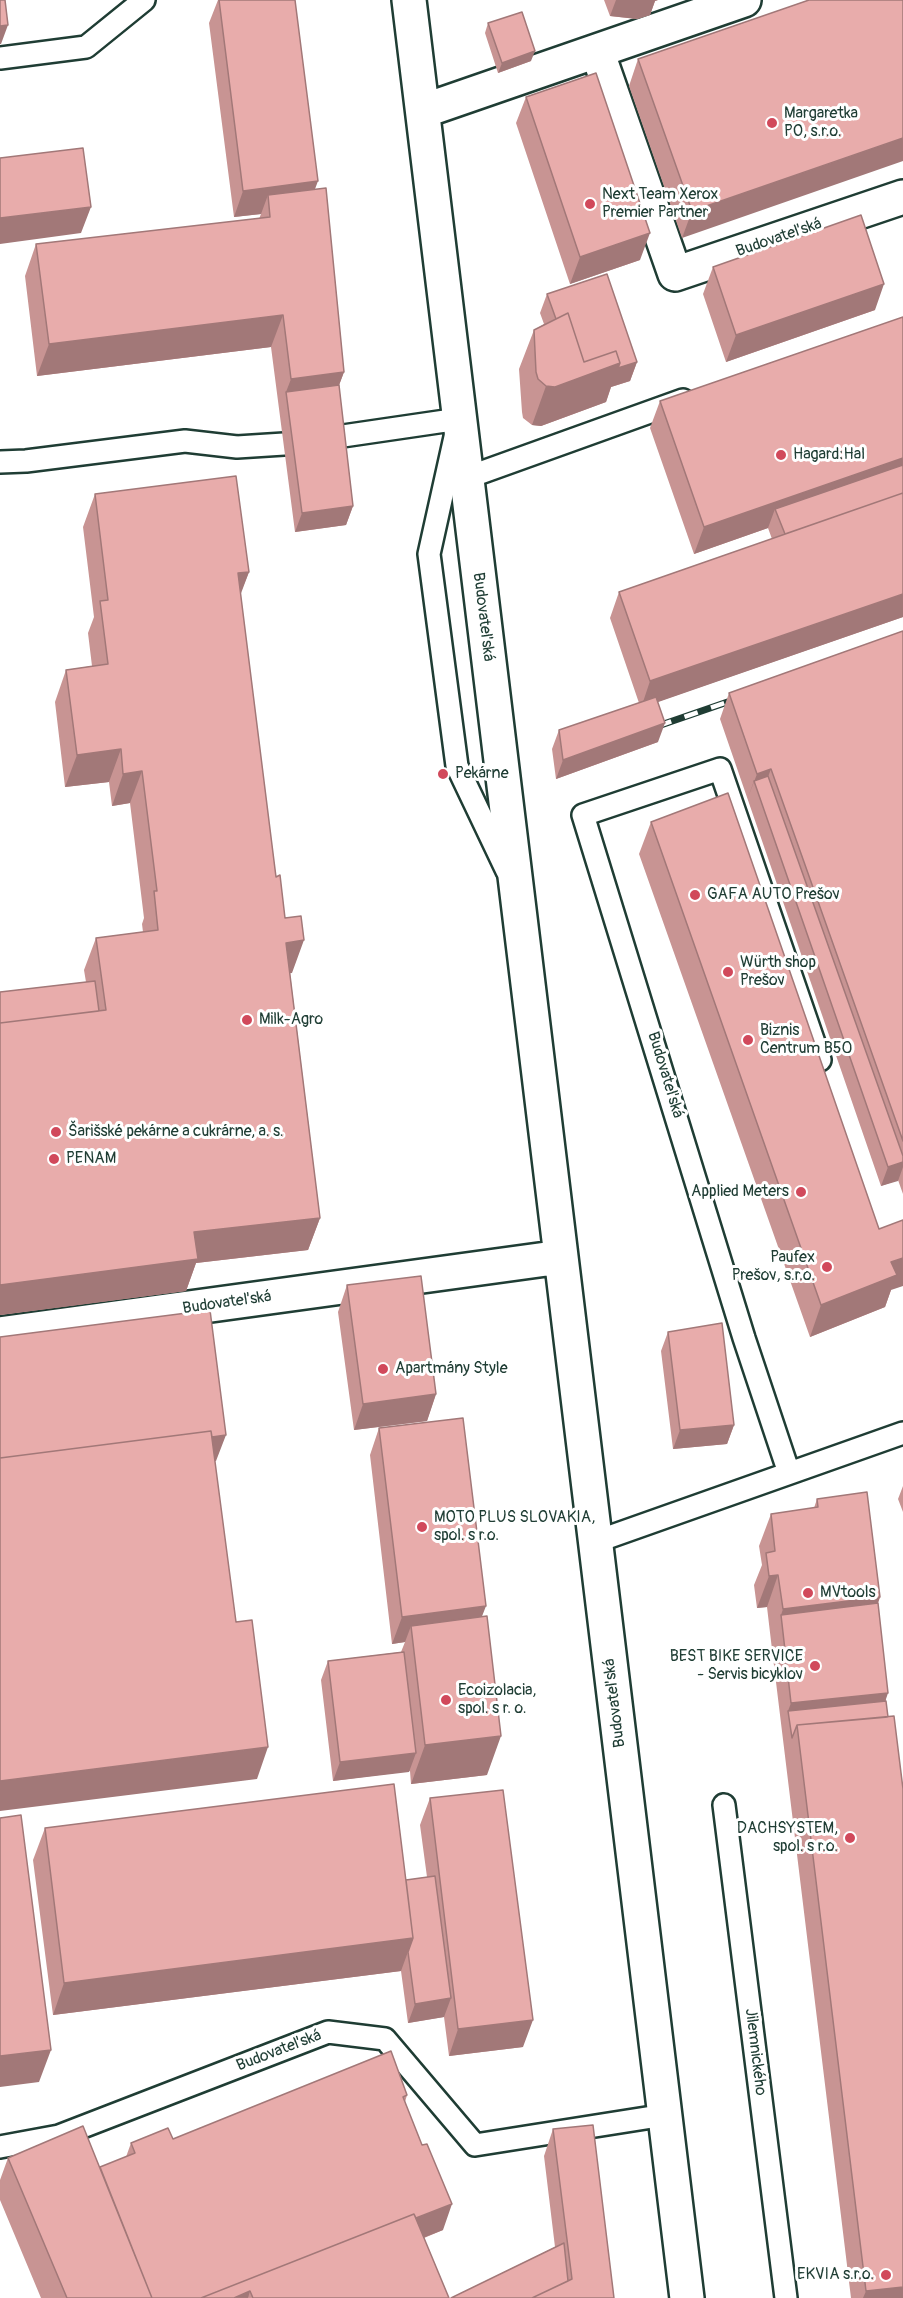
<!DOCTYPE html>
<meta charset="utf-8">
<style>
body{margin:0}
canvas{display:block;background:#fff}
</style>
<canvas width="903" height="2298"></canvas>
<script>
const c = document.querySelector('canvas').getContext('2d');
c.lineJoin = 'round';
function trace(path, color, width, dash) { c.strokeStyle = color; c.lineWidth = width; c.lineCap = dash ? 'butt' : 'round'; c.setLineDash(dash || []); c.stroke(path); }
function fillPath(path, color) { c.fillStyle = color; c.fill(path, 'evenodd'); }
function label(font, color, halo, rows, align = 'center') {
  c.font = font + ' Pangolin,sans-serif'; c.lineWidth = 6; c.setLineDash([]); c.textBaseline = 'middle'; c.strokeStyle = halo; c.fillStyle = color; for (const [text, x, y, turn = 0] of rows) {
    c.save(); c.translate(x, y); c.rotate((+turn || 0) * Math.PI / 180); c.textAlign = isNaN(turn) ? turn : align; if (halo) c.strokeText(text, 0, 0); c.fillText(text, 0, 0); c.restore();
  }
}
const lane = new Path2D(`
 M0,58L86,47L144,0
 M336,437L459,419L429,554L457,766L507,871
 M0,462L26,461L185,441L237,447L284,444
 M466,478L683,400
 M789,1473L744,1338L583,815L720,769L820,1060
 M595,1542L903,1433
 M724,1805L786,2298
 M0,2147L59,2136L328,2032L385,2039L475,2145L665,2115`);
const street = new Path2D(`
 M409,0L687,2298
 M597,51L675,274L903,197
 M423,111L744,0
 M0,1334L561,1257`);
trace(lane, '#1f3d34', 26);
trace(street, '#1f3d34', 38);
trace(lane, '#fff', 21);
trace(street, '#fff', 33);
const rail = new Path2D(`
 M658,726L742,697`);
trace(rail, '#1f3d34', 7);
trace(rail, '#fff', 4.5, [14]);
fillPath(new Path2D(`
 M218,0H295L315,189L344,372L339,385L353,506L346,525L295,532L271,347L37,376L25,276L36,244L259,219L261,214L234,217L209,23Z
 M604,0H658L655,1L650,15L637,19L610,16Z
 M809,0L682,238L629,86L638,59Z
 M488,23L531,61L498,73L485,33Z
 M526,97L640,260L570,284L516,123Z
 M713,267L875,310L726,362L703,294Z
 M547,294L637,362L630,381L611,387L606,402L541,426L532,425L523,418L522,412L519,369L534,330L544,324L540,313Z
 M903,317V617L657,702L658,742L556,779L552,749L559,730L639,703L610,618L619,592L772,539L768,528L694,554L650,428L660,401Z
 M95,494L249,572L240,594L276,877L292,973H290L320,1218L308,1250L196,1263L186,1291L0,1315V992L86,982L84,970L96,938L143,932L142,924L144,918L130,803L112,806L109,782L65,787L55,702L66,670L92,666L88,633L94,617L83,527Z
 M903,631V1194L898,1180L881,1186L720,719L729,693Z
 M651,822L879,1229L891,1290L885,1307L810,1337L639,854Z
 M347,1285L436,1394L427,1421L354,1430L338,1312Z
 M668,1332L734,1425L727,1444L673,1449L661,1351Z
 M379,1428L482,1617L487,1775L411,1784L410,1771L333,1781L321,1680L328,1661L401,1652L405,1642L392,1644L370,1455Z
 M903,1486V1512L898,1499Z
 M817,1499L880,1597L878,1603L886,1701L903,2298H851L771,1641L767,1607L757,1608L754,1585L762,1565L759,1546L771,1514L814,1508Z
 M430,1798L523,2047L449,2056L444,2017L408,2023L401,1971L53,2015L33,1860L45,1828L406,1880L427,1877L420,1825Z
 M407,2095L405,2102L443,2230L424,2238L449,2298H41L0,2200V2180L8,2158L100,2167L126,2157L131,2143L173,2139Z
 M553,2129L614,2298H451L555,2247L544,2156Z`), '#c89493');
fillPath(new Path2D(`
 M616,0H658L655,1L650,15L637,19L610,16Z
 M8,25L1,44H0V26Z
 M535,51L531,61L498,73L502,63Z
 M903,138V161L682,238L692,211Z
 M318,181L308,208L268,195L261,214L234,217L243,191Z
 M91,207L81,233L0,244V218Z
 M650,233L640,260L570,284L580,257Z
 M884,284L875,310L726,362L736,335Z
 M283,315L271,347L37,376L49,344Z
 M637,362L630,381L611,387L606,402L541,426L532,425L546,386L620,363Z
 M344,372L332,404L286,392L291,379Z
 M903,458V481L775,509L768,528L694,554L704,527Z
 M353,506L346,525L295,532L302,513Z
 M249,572L237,604L238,573Z
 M903,594V617L641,708L650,681Z
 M665,723L658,742L556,779L563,760Z
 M121,749L109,782L65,787L77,755Z
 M771,769L761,795L754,781L747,800L757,774Z
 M142,771L130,803L112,806L123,774Z
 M304,940L292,973L274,975L286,943Z
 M903,1162V1167L898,1181L881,1186L888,1167Z
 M320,1218L308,1250L196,1263L186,1291L0,1315V1285L194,1232Z
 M903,1258V1286L891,1290L885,1307L810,1337L821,1305L891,1262Z
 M436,1394L427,1421L354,1430L363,1404Z
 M734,1425L727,1444L673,1449L680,1430Z
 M226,1435L216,1461L0,1489V1464Z
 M778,1575L767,1607L757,1608L769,1576Z
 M880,1597L868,1630L781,1615L783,1609Z
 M486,1606L476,1632L411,1626L405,1642L392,1644L402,1617Z
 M888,1693L879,1720L788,1711L791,1703Z
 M501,1736L487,1775L411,1784L425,1745Z
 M268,1747L257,1779L0,1811V1781Z
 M416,1753L409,1772L333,1781L340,1762Z
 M413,1938L401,1971L53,2015L64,1983Z
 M451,1998L444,2017L408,2023L415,2004Z
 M533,2020L523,2047L449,2056L458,2029Z
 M51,2050L39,2082L0,2087V2056Z
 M452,2204L443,2230L271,2298L250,2291L248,2298H214Z
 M903,2287V2298H863L866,2291Z`), '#a27878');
const building = new Path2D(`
 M0,0H5L8,25L0,26Z
 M219,0H295L318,181L243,191Z
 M809,0H903V138L692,211L638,59Z
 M522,12L535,51L502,63L488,23Z
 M596,73L650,233L580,257L526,97Z
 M83,148L91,207L0,218V158Z
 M326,188L344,372L291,379L283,315L49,344L36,244L270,217L268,195Z
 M861,215L884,284L736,335L713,267Z
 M607,274L637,362L618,368L620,363L616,351L584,362L568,313L556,319L547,294Z
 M568,313L584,362L616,351L620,363L555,387L546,386L538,379L536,372L534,330Z
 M903,317V458L704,527L660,401Z
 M339,385L353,506L302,513L286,392Z
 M903,465V493L785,534L775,509Z
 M236,476L249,572L238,573L276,877L280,875L285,918L301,916L304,940L286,943L320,1218L194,1232L198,1259L0,1285V1023L106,1010L96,938L158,930L154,891H157L142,771L123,774L121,749L77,755L66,670L108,664L100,601L108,600L95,494Z
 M903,493V594L650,681L619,592Z
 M903,631V1141L771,769L757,774L729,693Z
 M656,697L665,723L563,760L559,730Z
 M768,776L903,1156V1162L888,1167L754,781Z
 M728,793L879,1229L903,1220V1258L891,1262L897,1275L821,1305L651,822Z
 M95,981L99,1011L0,1023V992Z
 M421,1276L436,1394L363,1404L347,1285Z
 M210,1310L226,1435L212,1437L211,1431L0,1458V1337Z
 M722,1323L734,1425L680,1430L668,1332Z
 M463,1418L486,1606L402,1617L379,1428Z
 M211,1431L236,1622L252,1620L268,1747L0,1781V1458Z
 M867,1492L880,1597L783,1609L778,1575L769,1576L766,1553L775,1551L771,1514L818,1507L817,1499Z
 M878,1603L888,1693L791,1703L781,1615Z
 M487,1616L501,1736L425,1745L411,1626Z
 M404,1652L416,1753L340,1762L328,1661Z
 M886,1701L888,1717L797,1725L792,1738L788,1711Z
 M894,1716L903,1789V2287L866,2291L797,1725Z
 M394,1784L413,1938L64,1983L45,1828Z
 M503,1790L533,2020L458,2029L430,1798Z
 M21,1815L51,2050L0,2056V1818Z
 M435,1876L451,1998L415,2004L408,1952L413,1938L406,1880Z
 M391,2051L407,2095L403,2097L422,2145L427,2144L452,2204L416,2218L414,2214L201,2298H152L100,2167L135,2153L131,2143L168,2128L173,2139Z
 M593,2125L614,2298H532L572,2279L553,2129Z
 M83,2126L152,2298H67L8,2158Z
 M414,2214L449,2298H253L250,2291L234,2298H201Z
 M564,2243L568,2281L532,2298H451Z`);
fillPath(building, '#e8acab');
trace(building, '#a27878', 1.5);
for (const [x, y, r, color] of [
 [772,123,6,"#d1495b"],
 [590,204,6,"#d1495b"],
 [781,455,6,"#d1495b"],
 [443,774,6,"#d1495b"],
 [695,895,6,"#d1495b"],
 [728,972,6,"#d1495b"],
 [247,1020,6,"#d1495b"],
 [748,1040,6,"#d1495b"],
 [56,1132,6,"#d1495b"],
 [54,1159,6,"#d1495b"],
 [801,1192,6,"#d1495b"],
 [827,1267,6,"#d1495b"],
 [383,1369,6,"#d1495b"],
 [422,1527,6,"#d1495b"],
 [808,1593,6,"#d1495b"],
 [815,1666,6,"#d1495b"],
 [446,1700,6,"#d1495b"],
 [850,1838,6,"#d1495b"],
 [886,2275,6,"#d1495b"]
]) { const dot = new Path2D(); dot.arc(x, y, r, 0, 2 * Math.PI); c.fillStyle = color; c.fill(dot); trace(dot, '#fff', 2); }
label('16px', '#1f3d34', '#fff', [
 ["Margaretka",784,114],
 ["PO, s.r.o.",784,132],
 ["Next Team Xerox",602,195],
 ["Premier Partner",602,213],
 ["Hagard:Hal",793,455],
 ["Pekárne",455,774],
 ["GAFA AUTO Prešov",707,895],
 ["Würth shop",740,963],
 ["Prešov",740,981],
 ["Milk-Agro",259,1020],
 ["Biznis",760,1031],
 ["Centrum B50",760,1049],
 ["Šarišské pekárne a cukrárne, a. s.",68,1132],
 ["PENAM",66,1159],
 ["Applied Meters",789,1192,"right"],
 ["Paufex",815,1258,"right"],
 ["Prešov, s.r.o.",815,1276,"right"],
 ["Apartmány Style",395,1369],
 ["MOTO PLUS SLOVAKIA,",434,1518],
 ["spol. s r.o.",434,1536],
 ["MVtools",820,1593],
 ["BEST BIKE SERVICE",803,1657,"right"],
 ["- Servis bicyklov",803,1675,"right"],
 ["Ecoizolacia,",458,1691],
 ["spol. s r. o.",458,1709],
 ["DACHSYSTEM,",838,1829,"right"],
 ["spol. s r.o.",838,1847,"right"],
 ["EKVIA s.r.o.",874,2275,"right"]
], 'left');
label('16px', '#1f3d34', '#fff', [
 ["Budovateľská",779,238,-19],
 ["Budovateľská",483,617,83],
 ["Budovateľská",665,1075,73],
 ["Budovateľská",227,1303,-8],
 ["Budovateľská",615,1703,-97],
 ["Budovateľská",279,2051,-21],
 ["Jilemnického",755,2052,83]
]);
</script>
